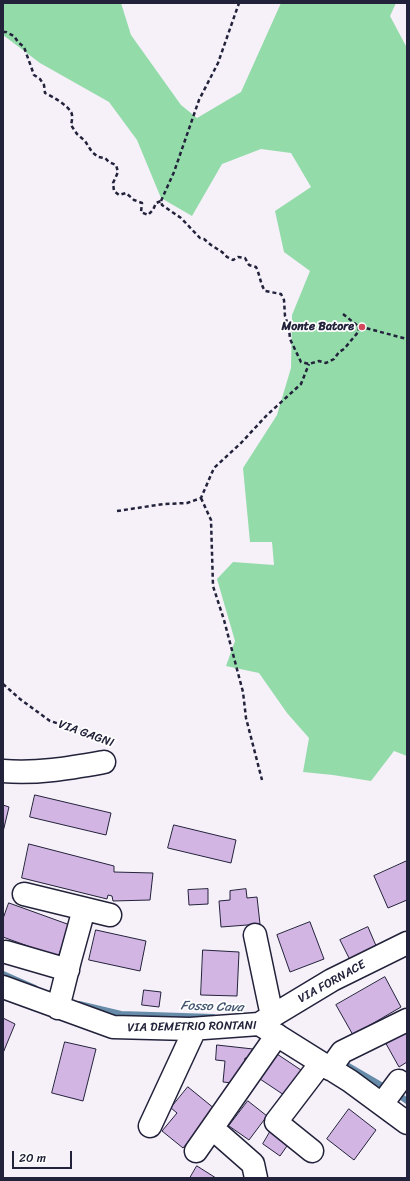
<!DOCTYPE html>
<style>
body{margin:0}
#map{position:relative;width:410px;height:1181px;overflow:hidden;background:#f6f0f9;font-family:Sriracha,sans-serif}
canvas{display:block}
.frame{position:absolute;inset:0;border:4px solid #22223b;pointer-events:none}
.scale{position:absolute;left:12px;top:1151px;width:60px;height:18px;box-sizing:border-box;border:2px solid #22223b;border-top:0;padding-left:5px;font-size:12px;line-height:14px;white-space:nowrap;color:#22223b;-webkit-text-stroke:3px #fff;paint-order:stroke}
</style>
<div id="map">
<canvas width="410" height="1181"></canvas>
<div class="frame"></div>
<div class="scale">20 m</div>
</div>
<script>
const c = document.querySelector('canvas').getContext('2d');
c.lineJoin = 'round';
function fillPath(path, color) { c.fillStyle = color; c.fill(path, 'evenodd'); }
function trace(path, color, width, dash) { c.strokeStyle = color; c.lineWidth = width; c.lineCap = dash ? 'butt' : 'round'; c.setLineDash(dash || []); c.stroke(path); }
function label(font, color, halo, rows, align = 'center') {
  c.font = font + ' Sriracha,sans-serif'; c.lineWidth = 3.5; c.setLineDash([]); c.textBaseline = 'middle'; c.strokeStyle = halo; c.fillStyle = color; for (const [text, x, y, turn = 0] of rows) {
    c.save(); c.translate(x, y); c.rotate((+turn || 0) * Math.PI / 180); c.textAlign = isNaN(turn) ? turn : align; if (halo) c.strokeText(text, 0, 0); c.fillText(text, 0, 0); c.restore();
  }
}
fillPath(new Path2D(`
 M3,3H121L131,35L181,105L197,118L241,92L281,3H396L390,16L407,48V756L394,751L371,781L333,775L303,772L309,738L287,713L259,673L226,666L235,641L217,579L233,562L274,565L272,542H250L243,468L277,415L291,368L292,315L310,271L284,252L275,211L311,187L291,153L261,149L222,164L192,216L161,198L137,140L109,102L40,63L3,35Z`), '#94dbaa');
trace(new Path2D(`
 M3,974L35,988
 M79,1004L121,1014L213,1017
 M340,1061L400,1096L407,1101`), '#668caa', 6);
const building = new Path2D(`
 M35,795L111,813L106,835L30,817Z
 M3,805L9,807L3,832Z
 M174,825L236,840L231,863L168,848Z
 M29,844L114,866V872L153,873L150,900L113,901L112,896L108,895L107,899L22,878Z
 M407,861V900L388,908L374,876Z
 M208,889V904L189,905L188,890Z
 M246,889L247,898L257,897L260,924L221,927L219,901L230,900V891Z
 M9,903L70,925L58,957L3,937V919Z
 M310,922L324,959L290,972L277,935Z
 M368,927L377,948L350,960L340,940Z
 M96,930L146,941L140,971L89,960Z
 M203,950L239,952L237,996L201,995Z
 M385,977L401,1007L353,1035L336,1005Z
 M144,990L161,992L159,1007L142,1005Z
 M3,1018L15,1024L3,1053Z
 M407,1027V1062L399,1067L384,1040Z
 M65,1042L96,1049L83,1101L52,1093Z
 M217,1045L253,1049L252,1059L245,1058L242,1084L223,1082L225,1061L216,1060Z
 M274,1052L301,1070L284,1095L257,1077Z
 M188,1087L215,1109L183,1148L162,1131L177,1113L171,1108Z
 M248,1101L267,1116L249,1140L229,1126Z
 M349,1109L376,1130L354,1160L327,1139Z
 M270,1132L289,1143L280,1156L263,1144Z
 M197,1166L216,1178H190Z`);
fillPath(building, '#d3b5e3');
trace(building, '#22223b', 1);
const minor = new Path2D(`
 M3,771C37,774 70,768 104,762
 M24,894L110,915
 M255,935L272,1016
 M6,952L68,970
 M3,987L113,1027L190,1029L259,1024L350,1081L407,1123
 M58,1008L70,960L84,909
 M259,1024L332,980L407,943
 M330,1069L342,1052L407,1020
 M382,1104L399,1081
 M150,1126L195,1029
 M212,1128L253,1164L256,1178
 M196,1151L277,1035
 M312,1151L276,1122L321,1063`);
trace(minor, '#22223b', 25);
trace(new Path2D(`
 M3,32H6L14,36L18,42L24,47L34,75L40,79L44,85L45,93C53,97 66,104 71,112C73,115 72,121 71,125L77,134L85,141L92,152L98,157L105,158L109,162L116,165L118,172L113,183L114,191L119,195L126,193L134,200L142,203L141,212L148,215L153,210L156,203L161,201L162,205L181,218L200,238L204,239L211,245L222,252L227,257L233,260L238,257L245,258L249,265L256,267C260,275 260,283 265,291L281,294L284,300L285,316L289,328L290,339L301,362L309,364L319,361L326,363L334,359L339,352L344,349L359,331L358,326
 M161,201L174,172L199,100L218,63L239,3
 M343,314L358,326L407,339
 M201,498L211,520L213,586L224,620L243,692L246,718L262,780
 M117,511L164,504L187,503L201,498L214,468L241,443L267,415L301,384L309,364
 M3,684L20,699L50,721L99,736L108,741`), '#22223b', 2.5, [4, 3]);
trace(minor, '#fff', 22);
for (const [x, y, r, color] of [
 [362,327,4,"#d1495b"]
]) { const dot = new Path2D(); dot.arc(x, y, r, 0, 2 * Math.PI); c.fillStyle = color; c.fill(dot); trace(dot, '#fff', 1.5); }
label('bold 12px', '#22223b', '#fff', [
 ["Monte Batore",354,327]
], 'right');
label('12px', '#22223b', '#fff', [
 ["VIA GAGNI",86,734,20],
 ["VIA FORNACE",332,982,-29],
 ["VIA DEMETRIO RONTANI",192,1027,-1]
]);
label('italic 13px', '#445772', '#fff', [
 ["Fosso Cava",212,1007,2]
]);
</script>
